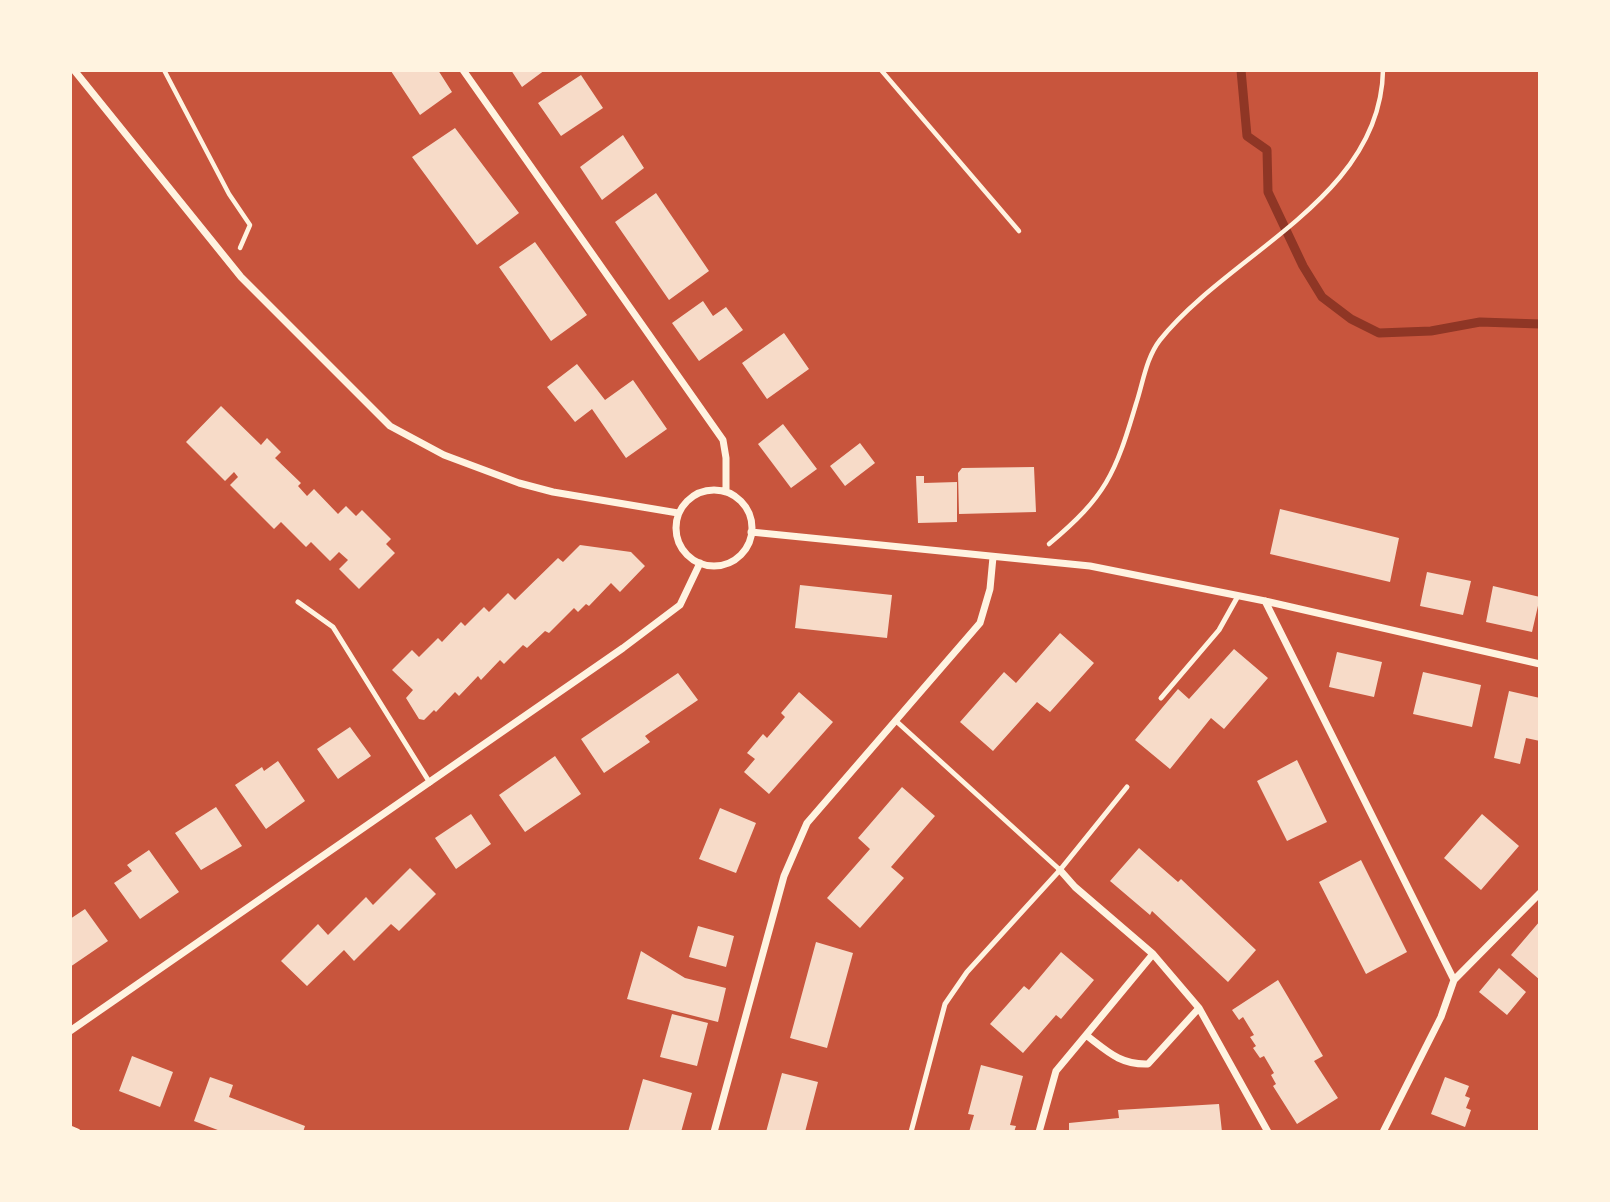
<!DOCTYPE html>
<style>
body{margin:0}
#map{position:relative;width:1610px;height:1202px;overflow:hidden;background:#c8553d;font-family:Figtree,sans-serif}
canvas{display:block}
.frame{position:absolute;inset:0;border:72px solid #fff3e0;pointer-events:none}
</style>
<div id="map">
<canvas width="1610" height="1202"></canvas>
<div class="frame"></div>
</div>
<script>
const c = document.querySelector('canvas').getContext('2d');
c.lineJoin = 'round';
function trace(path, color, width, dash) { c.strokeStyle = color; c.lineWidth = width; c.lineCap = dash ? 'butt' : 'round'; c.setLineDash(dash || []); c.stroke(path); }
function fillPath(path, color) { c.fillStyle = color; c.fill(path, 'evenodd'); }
trace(new Path2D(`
 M1241,70L1247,136L1267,150L1268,192L1303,266L1322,297L1351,319L1379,333L1431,331L1480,322L1540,324`), '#8f3625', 9);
fillPath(new Path2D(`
 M393,70H438L452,92L420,115L391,71Z
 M511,70H545L522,87Z
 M581,75L603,108L561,136L538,103Z
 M455,128L519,213L477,245L412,157Z
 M623,135L644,168L602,200L580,167Z
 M656,193L709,271L669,300L615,222Z
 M535,242L587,315L551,341L499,267Z
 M703,301L713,316L726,307L743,330L699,361L672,323Z
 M784,333L809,369L767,399L742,363Z
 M577,364L605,400L633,380L667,429L626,458L592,409L575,422L547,387Z
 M221,406L261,445L267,438L281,452L275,458L301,483L298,486L307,496L314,489L338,514L346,506L356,516L362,510L391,539L386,544L395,553L359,589L339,569L348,560L339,552L330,561L311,542L306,547L281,522L274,529L230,485L238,477L234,472L225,481L186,442Z
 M783,424L817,469L791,488L758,444Z
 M860,443L875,463L845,486L830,466Z
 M1034,467L1036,512L959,514L958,473L962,468Z
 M916,476H924V483L957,482V522L918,523Z
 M1280,509L1399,538L1390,582L1270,554Z
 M580,545L631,552L645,566L620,592L611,583L589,606L586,604L578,612L574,608L549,633L545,631L527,648L523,645L504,664L500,660L481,680L478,676L459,696L455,692L436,712L434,710L424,720L419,719L406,698L413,690L392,670L412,650L419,657L438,638L442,642L461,622L465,626L484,607L489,612L508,593L515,600L558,558L563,562Z
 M1427,572L1471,581L1463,615L1420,606Z
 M800,585L892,595L887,638L795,628Z
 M1493,586L1540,597L1532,632L1486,622Z
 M1060,633L1094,663L1050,712L1037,702L993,751L960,722L1004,672L1016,683Z
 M1234,649L1268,678L1224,729L1211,718L1170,769L1135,740L1178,689L1189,699Z
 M1337,652L1382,662L1374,697L1329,687Z
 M1423,672L1481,685L1472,727L1413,714Z
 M678,673L698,700L645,736L650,742L604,773L581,739Z
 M1509,691L1540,698V741L1526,738L1520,764L1494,758Z
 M799,692L833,722L769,794L744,772L755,759L747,753L763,734L767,738L785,717L781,713Z
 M350,727L371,756L338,779L317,749Z
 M555,756L581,794L525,832L499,795Z
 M1297,760L1327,822L1287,841L1257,781Z
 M278,761L305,801L266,829L235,785L262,767L264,771Z
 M902,787L935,816L891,867L904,878L860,928L827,898L870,849L858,838Z
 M216,807L242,846L201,870L175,833Z
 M720,808L756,823L736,873L699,859Z
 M471,814L491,844L456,869L435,838Z
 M1482,814L1519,846L1481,890L1444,858Z
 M1139,848L1178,882L1181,879L1256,950L1228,982L1152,911L1150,915L1110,881Z
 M149,850L179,892L140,919L114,883L132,871L127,865Z
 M1361,860L1407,952L1366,974L1319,882Z
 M410,868L436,894L399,931L391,924L354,961L344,950L307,986L281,961L318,924L328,935L366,897L373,905Z
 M85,909L108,941L70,967V919Z
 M1540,921V980L1511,955Z
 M698,926L734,936L726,967L689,957Z
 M816,942L853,953L827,1048L790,1038Z
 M641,951L685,978L726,988L718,1022L627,999Z
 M1061,952L1094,980L1061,1019L1056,1015L1023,1053L990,1024L1024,986L1029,990Z
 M1499,968L1526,992L1507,1015L1479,992Z
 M1278,980L1323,1056L1314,1061L1338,1098L1297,1124L1273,1086L1276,1084L1271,1075L1274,1073L1264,1056L1260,1058L1253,1048L1256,1046L1250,1037L1254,1035L1243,1017L1239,1020L1232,1010Z
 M672,1014L708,1023L697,1066L660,1057Z
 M132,1056L173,1072L160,1107L119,1091Z
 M981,1065L1023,1076L1010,1125L1016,1126L1014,1132H969L974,1115L968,1114Z
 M782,1073L818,1082L805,1132H766Z
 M210,1077L233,1085L229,1097L305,1126L303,1132H223L194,1121Z
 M1445,1077L1469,1086L1465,1096L1470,1098L1466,1108L1471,1110L1465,1127L1431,1114Z
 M643,1079L692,1093L681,1132H628Z
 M1219,1104L1222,1132H1069V1123L1119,1118L1118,1110Z`), '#f7dbc8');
trace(new Path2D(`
 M164,70L229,194L250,225L240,248
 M881,70L1019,231
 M1049,544C1106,496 1115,475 1136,404C1143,383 1146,358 1160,340C1229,253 1381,198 1383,70`), '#fff3e0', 4.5);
trace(new Path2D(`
 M298,602L333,627L430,783
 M1161,698L1219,630L1238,596
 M895,720L1060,870
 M911,1132L945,1004L967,972L1060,870L1127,787`), '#fff3e0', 5);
trace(new Path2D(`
 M74,70L241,277L390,426L444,455L519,483L553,492L678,513
 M463,70L723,440L726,458V492
 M676 528a38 38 0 1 1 76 0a38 38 0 1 1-76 0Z
 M751,532L1090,566L1265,601L1540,664
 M1265,601L1454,980
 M1060,870L1075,887L1153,954
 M1199,1008L1148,1064C1120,1065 1107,1051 1086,1035L1153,954L1199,1008L1268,1132
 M70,1031L623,648L680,605L700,563
 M70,1129L77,1132
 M714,1132L784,876L807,823L980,623L990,589L993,557
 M1039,1132L1056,1071L1086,1035
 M1383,1132L1441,1017L1454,980L1540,893`), '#fff3e0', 7);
</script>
